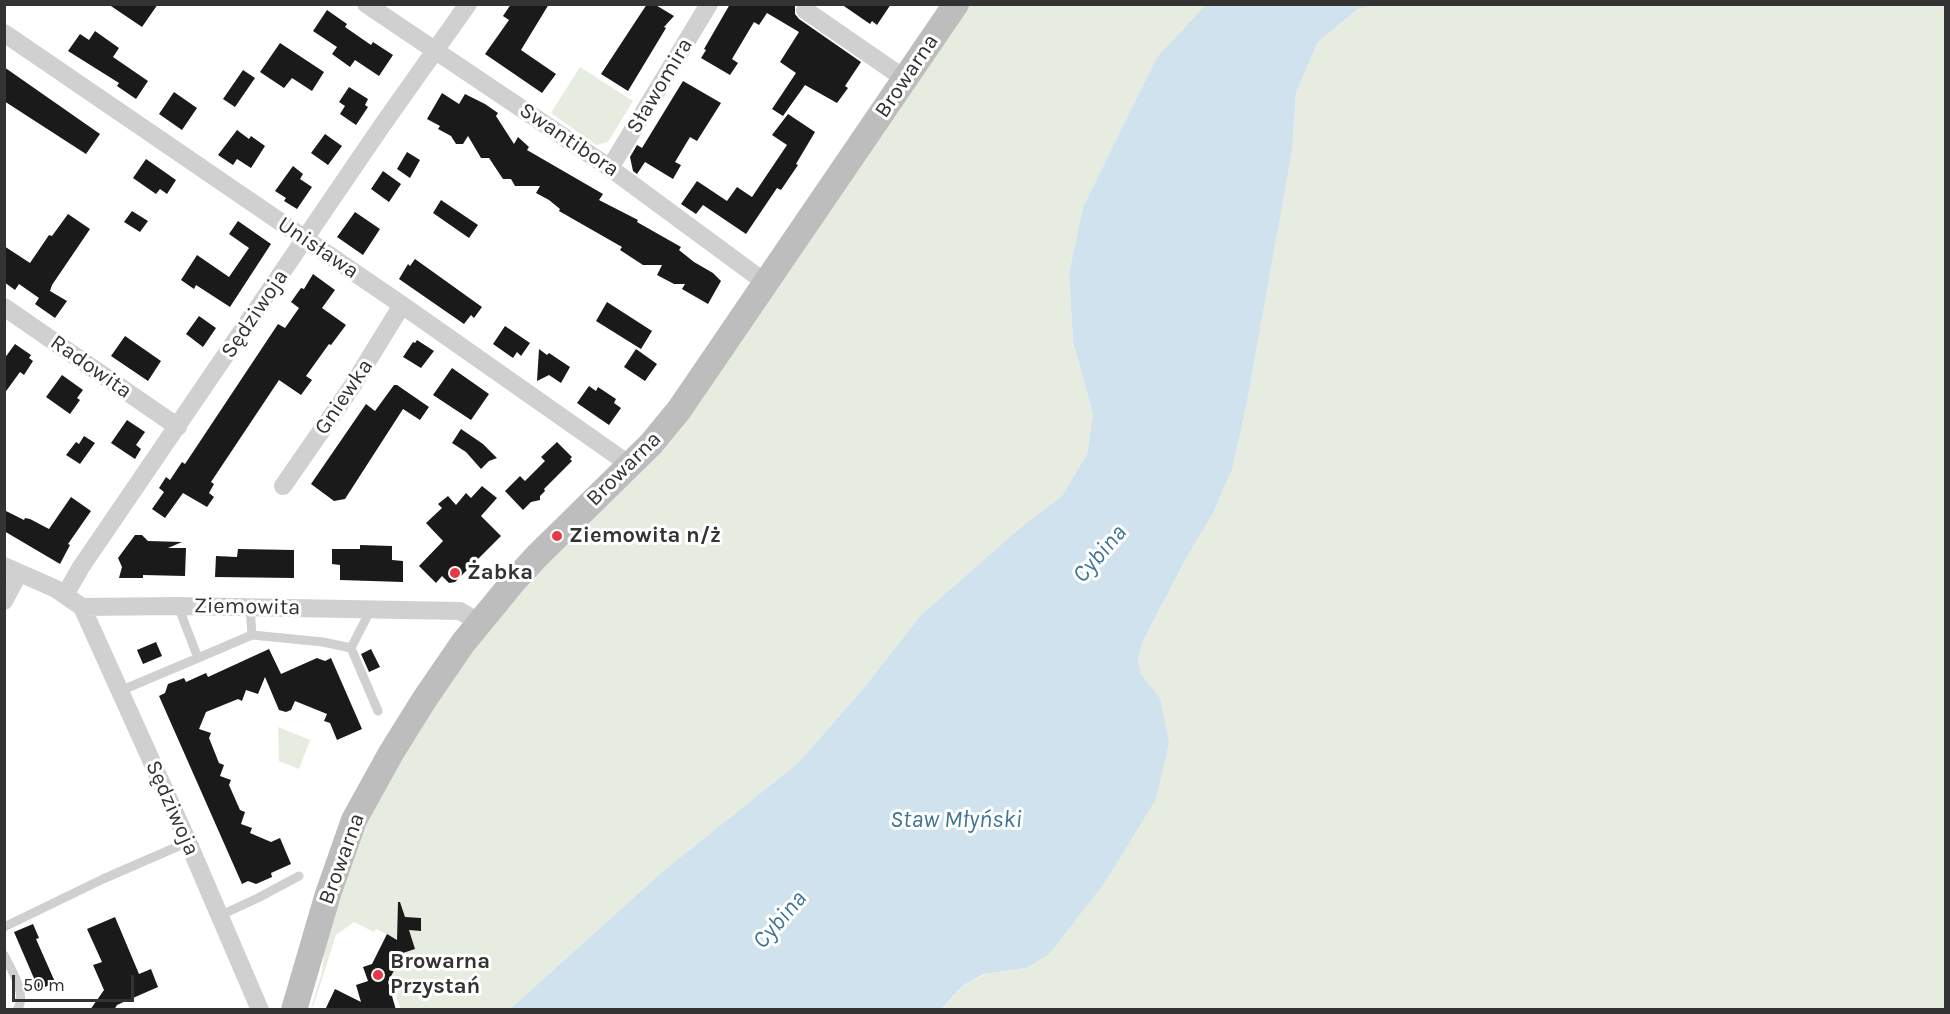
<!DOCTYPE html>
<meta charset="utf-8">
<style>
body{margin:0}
#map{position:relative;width:1950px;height:1014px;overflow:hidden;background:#fff;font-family:Karla,sans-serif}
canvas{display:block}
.frame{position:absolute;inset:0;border:6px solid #333;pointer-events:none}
.scale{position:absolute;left:12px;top:975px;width:122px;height:27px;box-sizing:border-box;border:3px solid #333;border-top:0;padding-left:8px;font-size:18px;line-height:21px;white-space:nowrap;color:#333;-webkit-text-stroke:4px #fff;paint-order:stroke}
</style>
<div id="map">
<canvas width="1950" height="1014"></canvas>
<div class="frame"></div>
<div class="scale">50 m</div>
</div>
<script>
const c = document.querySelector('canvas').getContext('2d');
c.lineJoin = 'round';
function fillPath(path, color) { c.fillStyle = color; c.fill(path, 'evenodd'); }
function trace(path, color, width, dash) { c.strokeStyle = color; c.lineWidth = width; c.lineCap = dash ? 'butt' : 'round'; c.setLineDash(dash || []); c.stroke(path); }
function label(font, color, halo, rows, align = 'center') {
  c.font = font + ' Karla,sans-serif'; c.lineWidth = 6; c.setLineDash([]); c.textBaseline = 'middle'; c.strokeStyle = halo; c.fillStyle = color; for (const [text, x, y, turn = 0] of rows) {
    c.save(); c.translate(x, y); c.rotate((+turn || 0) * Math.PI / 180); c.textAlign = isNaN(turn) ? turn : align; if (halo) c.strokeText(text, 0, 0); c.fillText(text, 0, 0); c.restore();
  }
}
fillPath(new Path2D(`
 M965,5H1207L1157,57L1083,207L1069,273L1073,342L1093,414L1087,454L1062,496L1021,527L920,616L863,689L798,763L662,872L510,1009H401L396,996L384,999L380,987L399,941L376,929L374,932L354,922L336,935L314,1004L311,1009L322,972L327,931L354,839L454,669L578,525Z
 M1376,5H1945V1009L942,1010L963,985L985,974L1026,968L1160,698L1141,674L1138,658L1143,641L1184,562L1213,513L1232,470L1246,408L1292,151L1296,93L1318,42L1358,9Z
 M580,67L633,101L608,142L596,145L551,113Z
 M278,727L310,740L299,769L279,761Z`), '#e6ecdf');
fillPath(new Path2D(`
 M1207,4L1376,5L1358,9L1318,42L1296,93L1292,151L1246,408L1232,470L1213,513L1184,562L1143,641L1138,658L1141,674L1160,698L1169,742L1156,799L1105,882L1049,954L1026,968L984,974L963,985L942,1009H510L662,872L798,763L863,689L920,616L1021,527L1062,496L1087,454L1093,414L1073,342L1069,273L1083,207L1157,57Z`), '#cfe2ee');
fillPath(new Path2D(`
 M108,4H158L142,27Z
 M511,4H549L521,50L556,74L542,93L485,54L509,20L503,16Z
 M647,4H654L674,16L664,27L666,28L628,91L601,74Z
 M730,4H795V14L799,19L861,62L845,86L848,88L837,103L805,85L783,116L772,109L796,73L780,62L799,32L767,13L759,25L754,22L732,59L738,63L730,75L701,58L706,50L704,49Z
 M841,4H891L877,25L872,21L870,24Z
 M327,10L347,24L345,27L371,45L373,42L393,55L379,76L355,60L350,67L332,54L337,47L313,31Z
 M95,31L119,48L113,57L148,81L136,99L117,86L119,83L68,51L80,34L89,40Z
 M280,43L324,72L312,91L292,78L284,88L260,72Z
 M4,67L100,134L86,154L4,101Z
 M243,70L255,78L235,107L223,99Z
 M683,81L721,103L697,141L690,137L675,162L681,165L673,179L645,162L637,174L633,171L630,157L637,145L642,148Z
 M349,87L368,99L365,105L368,107L356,125L340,114L345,106L339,102Z
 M174,92L197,108L182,130L159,114Z
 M442,93L459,104L465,94L485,104L498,113L496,116L514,144L518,137L529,147L527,150L603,194L599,200L638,220L637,222L681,247L679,250L694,262L713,273L721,281L708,304L682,289L685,284H674L657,275L662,265H643L620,250L622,247L559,211L560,209L549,200L536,193L540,186H515L511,179H503L489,158H481L468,136L463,144H456L451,136L438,129L440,126L427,119Z
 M788,114L815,132L796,164L798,165L781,190L777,188L746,234L703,205L696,214L681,204L697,181L727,201L737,187L752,197L787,145L772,135Z
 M237,130L249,139L251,136L265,146L251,168L237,159L233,165L218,155Z
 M325,134L342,146L328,165L311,153Z
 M407,152L420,160L410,178L397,169Z
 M146,159L176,180L167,194L160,189L156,194L133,178Z
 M293,166L303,174L300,179L312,187L297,209L284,201L286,198L275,191Z
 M383,171L401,184L389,202L371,189Z
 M441,200L478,225L469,238L433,213Z
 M132,211L148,221L140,232L124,222Z
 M355,212L380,229L363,255L337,237Z
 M68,214L90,229L52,285L50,291L67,301L55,318L35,304L39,298L19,284L15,290L4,282V246L30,263L49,235L52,236Z
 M238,221L271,244L230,307L196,285L194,289L181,280L197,255L229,277L249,248L229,234Z
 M415,259L482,307L474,318L471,315L464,324L399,279L408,264L410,266Z
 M313,274L335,290L322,308L346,325L331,345L329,344L306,376L312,380L301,395L279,380L211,482L214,484L209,493L214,497L207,507L183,493L165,518L152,509L164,492L159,488L166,477L170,480L182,462L185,464L278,324L285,328L299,308L291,302L301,288L304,289Z
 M607,302L652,331L641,349L596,321Z
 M199,316L216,328L203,347L186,334Z
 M505,326L530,343L521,356L517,352L513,358L493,344Z
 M125,336L161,361L148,381L111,356Z
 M417,340L434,351L421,368L403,357L413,342L415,343Z
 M15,344L31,355L29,358L33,361L24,375L20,372L4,394V359Z
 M539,349L547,355L549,353L570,367L561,383L549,375L537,381Z
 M636,349L657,364L645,381L624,367Z
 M452,368L489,394L471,420L433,395Z
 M62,375L83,390L77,398L80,400L70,414L46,397Z
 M394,385H397L429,407L420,420L403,409L345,499L334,501L311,484L366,404L375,411Z
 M589,386L596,391L598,387L616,399L614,403L621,408L609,425L577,403Z
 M127,420L145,432L136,445L141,449L135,459L111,443Z
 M461,429L483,444L497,458L489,461L481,469L466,452L452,443Z
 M84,436L95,443L80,464L66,455L76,442L79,444Z
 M557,442L572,457L570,459L572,461L544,489L545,491L540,496V500L531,502L523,510L505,491L520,476L525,481L545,461L541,457Z
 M482,486L497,498L481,516L501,536L455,582L449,583L442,576L436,583L419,566L443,541L426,523L442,508L438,504L448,496L456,505L466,493L471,498Z
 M71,497L91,511L68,544L70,545L60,564L4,531V510L24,520L25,518L30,519L49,529Z
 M135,535H142L148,541L182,542L168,548H186L185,576L143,575V578H119L122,567L118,558Z
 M360,545L392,546V560L403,561V582L340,580V565L332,564V549H360Z
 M238,549L294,550V578L215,577L216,556L237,557Z
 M156,642L162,656L143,664L137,650Z
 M269,649L281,674L317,658L325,661L331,658L362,729L337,740L330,723L324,721L327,714L295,701L291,710L286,712L279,710L265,677L258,694L246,690L242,701L238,699L206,712L199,729L211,733L209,738L219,763L224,765L220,776L231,780L229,785L240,810L245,812L241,824L252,828L250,833L271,842L280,838L291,864L271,873L272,877L256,884L248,881L242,884L159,696L165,693L168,684L184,678L186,682L206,673L208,677Z
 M371,649L380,667L369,672L361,654Z
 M398,902H400L405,917L421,918V931L409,930L415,949L403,953L388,982L396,1010H325L335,989L361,1002L356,985L368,981L363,967L372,964L387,934L397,940Z
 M115,917L139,974L151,969L158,987L117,1005L114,1010H90L104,990L93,965L102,962L87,929Z
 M33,924L39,938L36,939L55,982L39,990L14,932Z`), '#1a1a1a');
trace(new Path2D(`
 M252,635L323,642L351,648L371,609
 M351,648L378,711
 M198,658L252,635L250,607
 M120,691L198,658L178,606
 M219,916L258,898L299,876
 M4,927L103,879L188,842
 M4,955C11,970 28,994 17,1010`), '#d0d0d0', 9);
trace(new Path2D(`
 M366,4L610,168L766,283
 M805,10L905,79
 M4,33L402,305L630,465
 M610,168L709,4
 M4,307L178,427
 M283,486L351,388L402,305
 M4,566L56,589L82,607L178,606L460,611L480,623
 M65,595L81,567L381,127L468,4
 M4,601L19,573
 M82,607L188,842L260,1010`), '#d0d0d0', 18);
trace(new Path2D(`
 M294,1010L328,894L354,820L391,753L424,700L463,643L513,582L537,556L651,444L679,410L956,4`), '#bdbdbd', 26);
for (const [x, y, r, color] of [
 [557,536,6,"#e63946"],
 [455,573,6,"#e63946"],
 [378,975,6,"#e63946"]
]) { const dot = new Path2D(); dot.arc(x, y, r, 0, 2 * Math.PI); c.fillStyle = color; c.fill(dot); trace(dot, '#fff', 2); }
label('22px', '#333', '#fff', [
 ["Browarna",907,76,-56],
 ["Sławomira",660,86,-59],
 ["Swantibora",569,140,34],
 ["Unisława",318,248,34],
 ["Sędziwoja",255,314,-56],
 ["Radowita",91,367,35],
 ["Gniewka",344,397,-56],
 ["Browarna",624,469,-45],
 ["Ziemowita",247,607,1],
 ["Sędziwoja",172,808,66],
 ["Browarna",342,859,-70]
]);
label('bold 22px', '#333', '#fff', [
 ["Ziemowita n/ż",569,536],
 ["Żabka",467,573],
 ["Browarna",390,962],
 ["Przystań",390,987]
], 'left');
label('italic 24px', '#3f7597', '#fff', [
 ["Cybina",1100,554,-49],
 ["Staw Młyński",956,820],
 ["Cybina",780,920,-49]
]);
</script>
